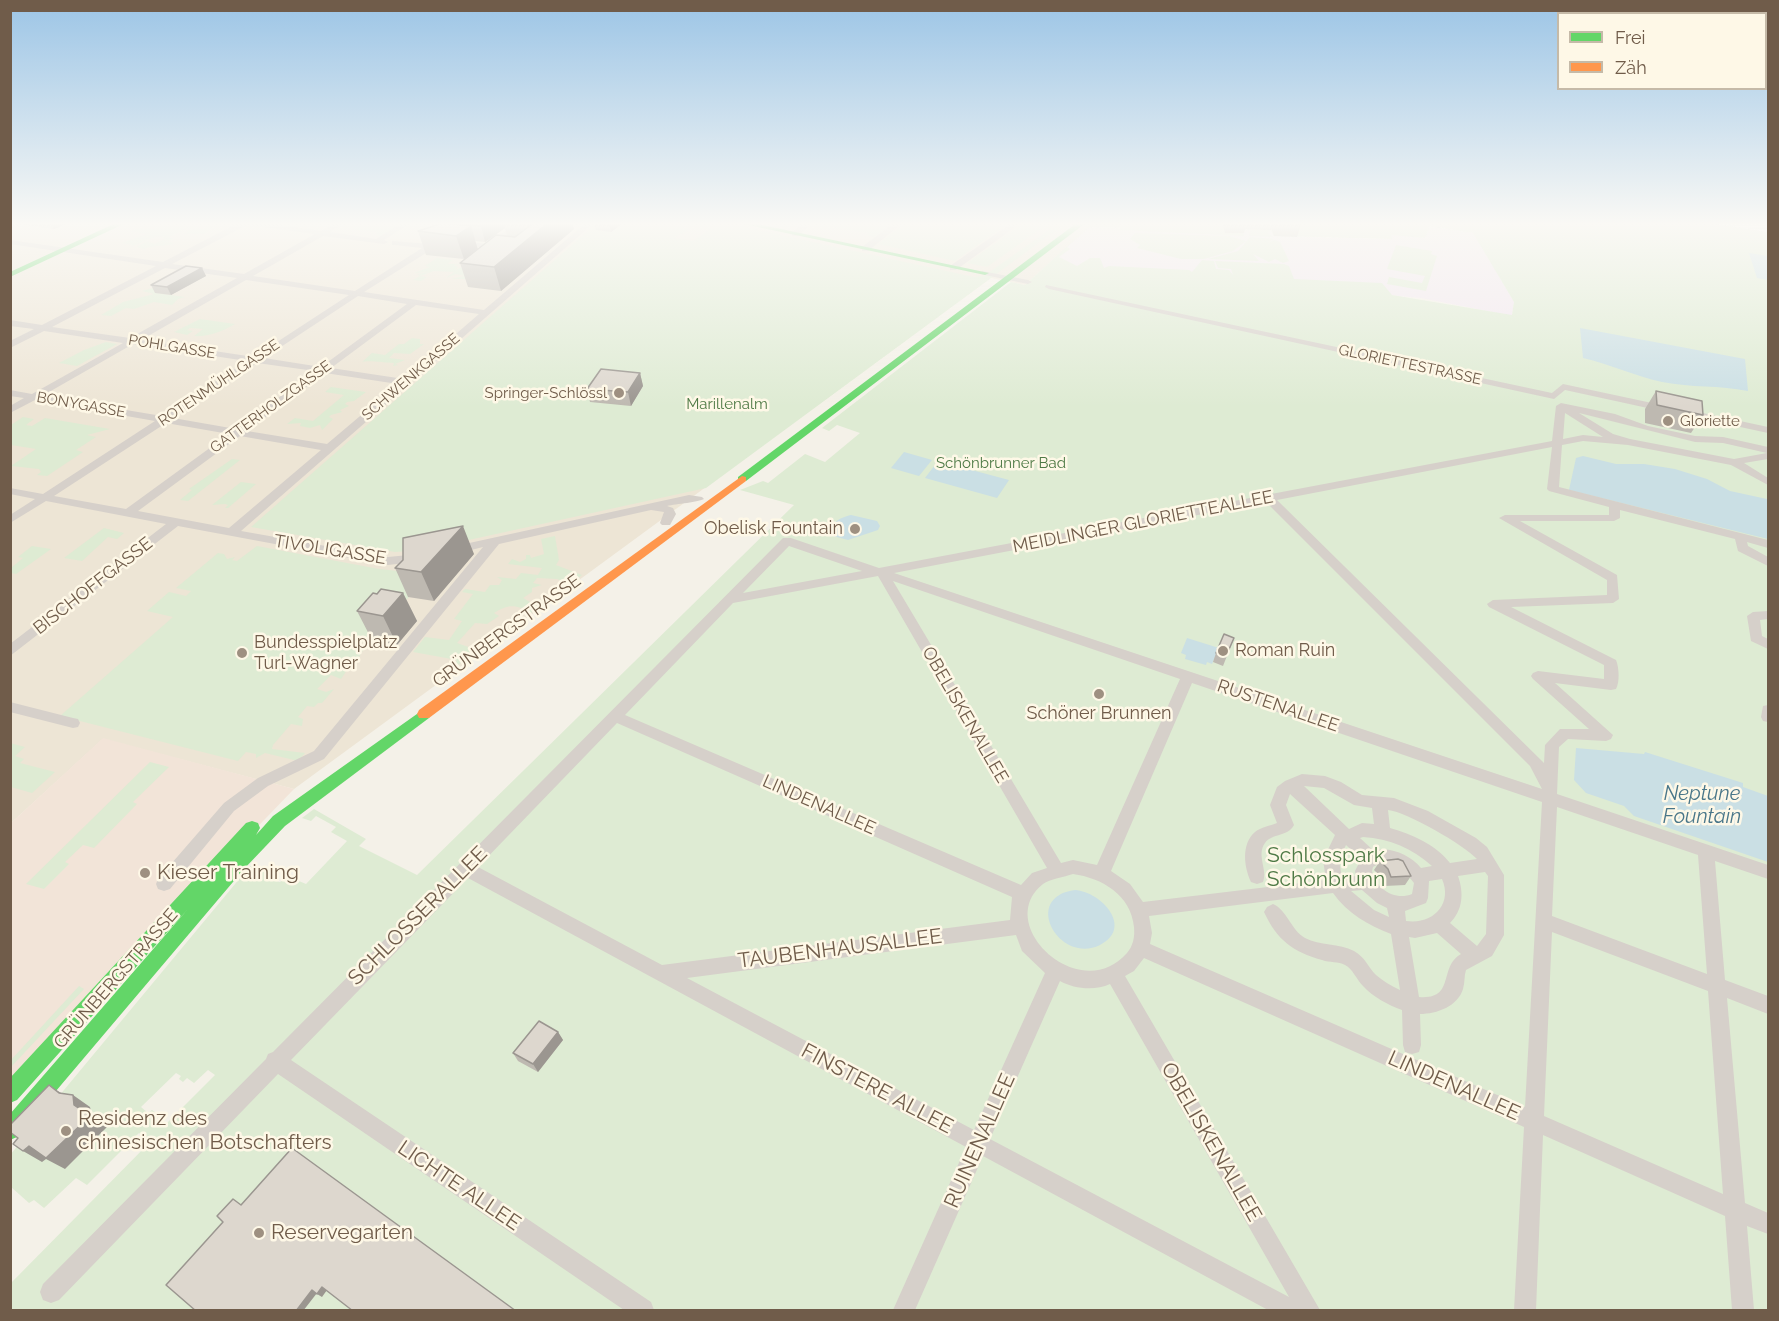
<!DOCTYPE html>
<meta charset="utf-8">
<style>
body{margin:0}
#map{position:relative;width:1779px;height:1321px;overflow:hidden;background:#f4f1e8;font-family:Raleway,sans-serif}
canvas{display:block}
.frame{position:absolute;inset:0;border:12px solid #705c4a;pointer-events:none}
.legend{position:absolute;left:1557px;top:12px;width:210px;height:78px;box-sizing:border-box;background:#fef8e7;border:2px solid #c5baa8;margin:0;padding:8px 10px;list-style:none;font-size:18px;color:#705c4a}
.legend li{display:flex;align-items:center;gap:12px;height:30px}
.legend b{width:30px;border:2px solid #c5baa8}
</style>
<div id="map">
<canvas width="1779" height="1321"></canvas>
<div class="frame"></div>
<ul class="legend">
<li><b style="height:8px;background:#63d668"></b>Frei</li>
<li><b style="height:8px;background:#ff974d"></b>Zäh</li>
</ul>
</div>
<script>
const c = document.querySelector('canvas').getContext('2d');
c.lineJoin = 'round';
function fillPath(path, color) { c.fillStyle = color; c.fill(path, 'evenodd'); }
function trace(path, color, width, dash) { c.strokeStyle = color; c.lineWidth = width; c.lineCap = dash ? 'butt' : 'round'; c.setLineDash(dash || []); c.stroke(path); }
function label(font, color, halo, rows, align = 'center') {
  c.font = font + ' Raleway,sans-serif'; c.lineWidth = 5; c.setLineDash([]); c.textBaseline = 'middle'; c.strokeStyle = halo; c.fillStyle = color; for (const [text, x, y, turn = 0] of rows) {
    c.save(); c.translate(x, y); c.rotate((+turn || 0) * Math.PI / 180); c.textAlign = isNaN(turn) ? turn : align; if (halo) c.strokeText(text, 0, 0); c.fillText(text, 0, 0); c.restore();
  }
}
fillPath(new Path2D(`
 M11,222H1138L1125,228L1090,227L1025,285L991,278L294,789L103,739L11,823Z`), '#ede5d5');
fillPath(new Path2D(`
 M103,738L294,789L11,1082V823Z`), '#f2e4d8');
fillPath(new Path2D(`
 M1215,225L1272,230L1275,236L1304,237L1391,239L1390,235L1396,234L1425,238L1429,226L1474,233L1514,302L1512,316L1421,298L1089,269L1051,261L1090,227L1205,232Z`), '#f2e7f0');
fillPath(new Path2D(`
 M183,222L187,223L184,228L201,225L196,230L207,227L213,228L204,234H184L191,229L187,228L169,237L173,239L168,242L174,243C164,248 155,244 144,249L136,247L147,241L155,244L166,238L157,236L131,247L133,245L122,243L147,234L131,231C140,227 149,231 156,227L148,226C161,219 171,228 183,222Z
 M363,222H403L380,236L376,235L377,232L351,229Z
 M598,222L601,230L611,232L623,223L662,222L673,224L672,227L690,228L675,238L693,241L713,227L684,224L721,222L974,277L984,276L1060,222H1067L706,488L423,550L395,552L251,527Z
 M817,222H893L874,237L866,235L868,233L826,226Z
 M907,222H1010L955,261L878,244Z
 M1025,222L1046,225L987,267L967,263Z
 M1125,222H1702L1768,232V1310H11V1283L151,1141L139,1133L87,1185L76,1178L44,1208L34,1200L29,1203L11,1187L10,1155L250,866L271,872L267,879L280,882L287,876L306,884L347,841L331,832L336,827L316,816L311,821L302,818L314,809L366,839L359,846L417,875L794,505L740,490L763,481L768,483L805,454L825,462L860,433L837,425L829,431L822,428L1011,282L1025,285L1075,239L1067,247L1070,249L1059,257L1077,266L1090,258H1100L1104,268L1109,266L1189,270L1192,272L1202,260L1214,261L1216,269L1229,270L1233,275L1231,269L1218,268L1215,261L1284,264L1289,266L1294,279L1382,283L1392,295L1512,315L1514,302L1473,233L1430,226L1425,238L1391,235L1392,239L1274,236L1271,230L1268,233L1273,237L1249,236L1251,230L1243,229L1244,236L1120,230V225H1131ZM208,1070L215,1075L165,1125L156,1119L159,1115L152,1110L148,1113L141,1107L176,1073L181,1076L179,1079L183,1082L187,1078L194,1083Z
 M1135,233L1229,236L1246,241L1233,251L1204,259H1181L1137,248L1140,245L1130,239Z
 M1250,237L1274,239L1268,242L1275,240L1280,242L1289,261L1283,263L1275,259L1269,262L1253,254L1259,261L1208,259L1238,251Z
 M1396,245L1432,251L1431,254L1437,256L1426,291L1387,284L1389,277L1422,283L1425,276L1387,269Z
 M437,258L452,260L448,264H461L454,265L458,267L455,270L462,267L477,279H451L464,276L456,274L446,278L454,272L434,271L420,276L427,277L421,281L413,280L420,276L417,274L430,272L414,273L430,267L425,266Z
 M155,283L156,293L185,297L178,299L172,305L154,302L134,309L126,308L111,316L101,315L123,302L154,294L142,291L153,288L151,286Z
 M200,319L235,324C222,332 207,337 194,336L203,329L190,328L187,330L193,331L187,335L174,332Z
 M412,338L420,339V344H424L410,354L394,353L389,358L405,360L395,364L398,365L393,366L394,363C386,363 369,360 362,362L372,353L385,355L399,344H404Z
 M106,342L117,344L77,366L59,363L84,350Z
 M331,387L366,392L354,401L347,402L345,404L349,406L340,410L342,412L331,415L329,417L333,419L322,430L320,425L310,428L300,426L301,423L287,424L295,418L313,421L344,395L325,392Z
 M23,417L34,419L26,425L32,426L45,418L110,429L87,435L96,437L76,450L83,452L47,476L37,475L41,472L39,469L11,466L36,449L11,445V425Z
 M232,459L240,460L188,501L180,500L192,490L189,489Z
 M241,482L256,484L228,508H225L228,505L225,504L212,505Z
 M104,528L124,533L117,539L108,537L82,561L64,558Z
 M555,536L559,560L556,565L582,575L570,584L557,579L537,578L533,583L542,585L532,588V592L523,598L539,607L531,613C516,604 508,604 494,613L499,616L487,624L475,623L457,643L477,650L457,666L454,665L457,660L413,652L425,637L449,640L462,621L454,619L473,594L462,592L465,589L485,592L490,585H499L502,580L497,577L516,579L521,573L538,575L542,568L508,564L512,559L520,562L526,559V555H530L531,558L544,554L541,539Z
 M32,546L51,549L16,574L11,573V568L23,558L18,557Z
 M257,546L379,569L398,571L409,597L359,645L365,647L351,670H347L341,679L331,675L317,689L326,692L334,689L322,703H318L314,707L307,706L298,717L303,719L302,726L291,724L273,745L272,749L305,753L298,761L265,753L256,758V754L246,752L238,761L60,716L173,617L147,611L169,592L186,596L191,591L176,588L218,553L224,554L227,559L235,557L232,560L237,561Z
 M10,743L25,747L15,756L24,759L20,763L55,772L32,793L11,787Z
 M150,762L169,767L133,802L137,804L94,848L83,845L65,862L69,864L44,889L26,884Z
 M79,986L84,989L11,1067V1060Z`), '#deebd3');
fillPath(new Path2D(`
 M1749,253L1768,256V280L1757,278Z
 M1580,328L1745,359L1748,391C1719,385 1692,388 1662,382C1634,376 1610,364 1583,358Z
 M904,452L932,460L919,476L891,468Z
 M1583,456L1616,464H1644L1675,469L1707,479L1730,491L1767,499L1768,539L1569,490L1576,458Z
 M938,461L1009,480L997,498L925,478Z
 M851,515L877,521L880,526L878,530L848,540L833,536C829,523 839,518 851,515Z
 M1187,638L1219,648L1212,664L1207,662L1206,665L1185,659L1186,655L1181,653Z
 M1576,748L1644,754L1645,752L1743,783V787L1768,796V862L1634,816L1624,806L1586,793L1574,780Z
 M1075,890C1102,892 1134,928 1100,945C1059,965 1021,897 1075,890Z`), '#cadfe4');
fillPath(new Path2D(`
 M17,222H28L10,229V224Z
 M240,222H259L321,231L337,222H346L330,232L376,239L403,222H412L384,240L388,242L384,244L323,236L253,276L355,291L422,248L395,245H392V241L431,244H434V248L364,292L484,310L587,222H595L241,531L388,557L419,554L425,558L423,561L388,565L178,526L10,656V644L166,524L46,501L10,523V515L35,499L10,494V488L43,494L155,421L35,400L10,413V406L24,398L10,396V390L32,394L123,343L44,331L10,348V341L34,329L10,326V320L42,325L156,266L10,244V240L163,262ZM247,225L315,234L244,274L172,264ZM165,268L237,278L130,338L52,327ZM246,280L349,295L254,357L141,340ZM358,296L407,304L321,367L264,358ZM416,305L479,314L404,379L331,368ZM133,344L247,361L162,416L42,396ZM257,363L315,371L236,429L173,418ZM325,373L398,384L327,444L247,431ZM166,423L229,434L126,509L54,496ZM240,436L321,450L229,528L138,511Z
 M518,222H527L491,249L455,243L459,241L487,244Z
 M805,222H813L798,236H792V232Z
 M895,222H904L868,251H862V247Z
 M1013,222H1022L956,270H950V266Z
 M1043,222H1054L1055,223L1051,225Z
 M982,271L1028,280L1032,282L1028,284L985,275L981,273Z
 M1046,285L1552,393L1563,384L1666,406L1671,409L1666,412L1565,390L1554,399L1049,289L1045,287Z
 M1561,403L1615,414L1648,426L1695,436L1723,437L1768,447V459L1744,463L1768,478V485L1731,465L1628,445L1583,441L1562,445L1559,487L1768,540V548L1747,542L1748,546L1768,557V566L1738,551L1735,539L1620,510V518L1614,521H1520L1617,575L1619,599L1613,603L1511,607L1616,660C1619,667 1620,682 1616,689L1611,690L1555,683L1613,735L1611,739L1606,741L1568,739L1559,747L1557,794L1768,865V879L1715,861L1725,980L1768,996V1014L1727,998L1745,1203L1768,1213V1234L1747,1226L1754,1310H1732L1725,1216L1543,1135L1536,1310H1514L1524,1127L1144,958L1134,971L1125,976L1320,1310H1268L983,1156L915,1310H893L966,1147L468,878L291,1060L651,1302L654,1310H624L278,1074L59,1300L51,1303L43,1300L40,1292L43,1284L266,1059L268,1054L273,1052L783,538H791L879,568L1552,441L1556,406ZM1565,413L1603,437L1583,435L1563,439ZM1579,413L1695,442L1723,443L1767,453L1734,459L1630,439L1613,434ZM1552,447L1547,489L1549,491L1609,507V515H1505L1499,518L1607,580V595L1493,600L1487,604L1489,607L1604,665V679L1538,671L1533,673L1531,676L1533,679L1589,729H1560L1545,745L1544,763L1277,500ZM1266,502L1530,766L1542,789L894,573ZM789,546L862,571L743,593ZM878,576L1047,868L1032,873L1021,885L625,715L733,603ZM893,581L1180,679L1097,865L1073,860L1061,863ZM1192,683L1542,802L1525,1107L1150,944L1152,933L1149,916L1333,893C1348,914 1368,925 1391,934L1400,990C1391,986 1383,981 1376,975C1368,967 1365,957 1354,951C1339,943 1320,946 1305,938C1291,930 1287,910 1273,904L1267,907L1264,912C1277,940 1293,952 1322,960C1330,963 1338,961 1345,965C1353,969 1356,979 1363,986C1373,997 1388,1005 1402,1010L1403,1045L1405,1052L1412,1054L1419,1052L1421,1045L1420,1014C1437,1014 1458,1006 1463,989C1465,982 1464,976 1466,970L1492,956L1504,935V875L1487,847L1476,838L1428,811L1394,798L1362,795L1341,782L1325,776L1302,774L1285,781L1277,787L1270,805L1277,823C1270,826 1261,827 1255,832C1241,844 1244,867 1251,882L1257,884L1263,882C1268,870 1256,855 1265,843C1272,833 1288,837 1294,825L1286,805L1290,794L1335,835L1323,860L1326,880L1143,902L1130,884L1111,871ZM617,723L1012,897L1010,920L662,965L478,867ZM1304,786L1324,788L1354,805L1372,808L1374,824L1362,823L1349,829ZM1557,807L1698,855L1707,974L1552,916ZM1388,810C1407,812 1464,845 1477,859L1450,863C1436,845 1412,834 1390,828ZM1363,837C1390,839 1412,848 1432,866L1421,868C1410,855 1390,846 1374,851L1360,838ZM1346,845L1361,859L1355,871L1356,876L1342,878L1339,860ZM1380,863C1395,864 1405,871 1414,883L1412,894C1395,901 1376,889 1372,871L1373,867ZM1485,872L1488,876L1486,934L1477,946L1450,923C1463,910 1464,893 1458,876ZM1073,874C1102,878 1131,895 1134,927C1135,937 1133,946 1127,953C1080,1007 992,924 1043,884C1050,879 1064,877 1073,874ZM1442,879C1453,904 1433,925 1406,921L1405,911L1426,903L1428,898L1429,881ZM1362,890L1377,903L1387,908L1389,917L1374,910L1351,891ZM1552,932L1708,991L1723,1194L1544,1116ZM1437,933L1461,954C1438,967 1456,1000 1419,997L1409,937L1415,938ZM1016,935L1022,951L1045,973L974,1130L687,978ZM1060,981C1074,989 1095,991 1110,984L1289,1297L990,1139Z
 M1684,409L1768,427V433L1680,414V410Z
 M689,495L702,497L704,499C699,502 676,504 667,506L673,508L676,514L670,525H662L660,523L664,512L651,510L499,544L324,759L268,786L234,811L170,889L164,891L158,889L156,884L158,879L224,803L258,778L314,751L483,547L455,554L451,553L449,550L451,547Z
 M1768,611V619L1760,620L1762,636L1768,639V649L1751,641L1747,616L1753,612Z
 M10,702L73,718L78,719L80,723L78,727L73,728L10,712Z
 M1768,705V722L1763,721L1761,717L1763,706Z`), '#d6d0ca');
fillPath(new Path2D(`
 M118,222H128L10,277V272Z
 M734,222H748L989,273L985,275Z
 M1078,222H1087L746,481H738V477Z
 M424,709L429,710L431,714L429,718L285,826L244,869L17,1137L10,1140V1114L188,909L17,1100L10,1103V1078L246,823L252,821L258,823L260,828L256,835L273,816Z`), '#63d668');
fillPath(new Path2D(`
 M742,476L746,477V481L429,718H419L417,714L419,710Z`), '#ff974d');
fillPath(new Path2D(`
 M24,222H71L54,229L26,225Z
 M450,222H572L574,229L501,291L468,287L460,263L464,259L426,255L418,231L449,224L448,223ZM505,228L507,236L478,249L475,241L485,242Z
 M594,222H642L623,223L611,232L596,230Z
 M1222,222H1302L1297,237L1274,236L1271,228V230L1245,229L1244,233H1225Z
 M202,268L206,276L171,295L155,293L151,285Z
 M640,373L643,386L631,406L590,402L587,389Z
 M1656,391L1703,415L1691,433L1645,423V409Z
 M474,554L434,601L408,597L395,568Z
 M403,593L417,621L397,645L372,640L357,611L377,594Z
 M1234,638L1223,666L1213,662L1216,653Z
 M1380,861L1411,876L1405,885L1385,886L1382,878L1374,870Z
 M558,1032L563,1040L538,1072L518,1061L513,1053Z`), '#beb9b1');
fillPath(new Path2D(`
 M50,222H71L54,229Z
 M487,222H503L505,228L485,242L481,226Z
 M549,222H572L574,229L501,291L494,267Z
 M609,222H623V223L611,232Z
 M471,226L478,250L464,259L456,236Z
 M202,268L206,276L171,295L167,287Z
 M640,373L643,386L631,406L628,392Z
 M463,526L474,554L434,601L421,572Z
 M403,593L417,621L397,645L383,616Z
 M558,1032L563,1040L538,1072L533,1064Z
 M49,1085L67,1097L73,1095L90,1107L92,1116L107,1127L65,1169L46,1159L42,1162L23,1151L74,1105Z
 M322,1287L327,1290L322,1297L317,1294Z
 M312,1290L317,1293L303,1311H296Z`), '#9b9690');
const building = new Path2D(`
 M450,222H487L481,226L448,223Z
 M535,222H549L494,267L460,263L496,235L515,237Z
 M443,223L471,226L456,236L418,231Z
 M186,266L202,268L167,287L151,285Z
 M601,369L640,373L628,392L587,389Z
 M1656,391L1702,401L1703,415L1657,405Z
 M463,526L421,572L395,568L403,560V538Z
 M381,589L403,593L383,616L357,611L373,593L377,594Z
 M1224,634L1234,638L1226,656L1216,653Z
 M1398,859L1403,861L1411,876L1391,877L1388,869L1380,861Z
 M539,1021L558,1032L533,1064L513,1053Z
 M49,1085L59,1093L73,1095L74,1105L90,1116L46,1158L29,1146L23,1151L13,1144L18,1138L10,1132V1125Z
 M292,1148L516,1311H353L322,1287L317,1294L312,1290L296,1311H196L166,1285L223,1222L217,1216L233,1199L241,1205Z`);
fillPath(building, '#ddd7ce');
trace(building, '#9b9690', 1.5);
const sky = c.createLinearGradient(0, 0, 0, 407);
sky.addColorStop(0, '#9cc5e6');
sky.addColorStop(0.55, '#faf9f5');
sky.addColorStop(1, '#faf9f500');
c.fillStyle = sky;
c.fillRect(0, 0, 1779, 407);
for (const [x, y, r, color] of [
 [619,393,6,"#9e9081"],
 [1668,421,6,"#9e9081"],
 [855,529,6,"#9e9081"],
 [1223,651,6,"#9e9081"],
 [242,653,6,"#9e9081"],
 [1099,694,6,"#9e9081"],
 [145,873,6,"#9e9081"],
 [66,1131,6,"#9e9081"],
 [259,1233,6,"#9e9081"]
]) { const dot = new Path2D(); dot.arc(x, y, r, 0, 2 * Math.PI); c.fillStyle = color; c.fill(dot); trace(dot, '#fef8e7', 2); }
label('15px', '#705c4a', '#fef8e7', [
 ["POHLGASSE",172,347,9],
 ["GLORIETTESTRASSE",1410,365,12],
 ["SCHWENKGASSE",411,377,-41],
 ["ROTENMÜHLGASSE",219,383,-34],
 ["BONYGASSE",81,405,10],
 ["GATTERHOLZGASSE",271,407,-36]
]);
label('15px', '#705c4a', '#fef8e7', [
 ["Springer-Schlössl",607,393],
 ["Gloriette",1680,421,"left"]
], 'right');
label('15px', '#4f7a46', '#fef8e7', [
 ["Marillenalm",727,404],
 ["Schönbrunner Bad",1001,463]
]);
label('18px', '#705c4a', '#fef8e7', [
 ["MEIDLINGER GLORIETTEALLEE",1143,522,-11],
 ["TIVOLIGASSE",330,550,9],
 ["BISCHOFFGASSE",93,586,-38],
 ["GRÜNBERGSTRASSE",507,631,-36],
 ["RUSTENALLEE",1278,706,19],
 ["OBELISKENALLEE",965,715,60],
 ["LINDENALLEE",819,805,24],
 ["GRÜNBERGSTRASSE",116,979,-49]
]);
label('18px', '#705c4a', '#fef8e7', [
 ["Obelisk Fountain",843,529,"right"],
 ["Bundesspielplatz",254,643],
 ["Turl-Wagner",254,664],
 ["Roman Ruin",1235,651],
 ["Schöner Brunnen",1099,714,"center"]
], 'left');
label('italic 20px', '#497689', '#fef8e7', [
 ["Neptune",1702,794],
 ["Fountain",1702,817]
]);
label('21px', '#4f7a46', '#fef8e7', [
 ["Schlosspark",1326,856],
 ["Schönbrunn",1326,880]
]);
label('21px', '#705c4a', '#fef8e7', [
 ["Kieser Training",157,873],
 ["Residenz des",78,1119],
 ["chinesischen Botschafters",78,1143],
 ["Reservegarten",271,1233]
], 'left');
label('21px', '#705c4a', '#fef8e7', [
 ["SCHLOSSERALLEE",418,916,-45],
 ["TAUBENHAUSALLEE",840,949,-7],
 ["LINDENALLEE",1454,1086,24],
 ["FINSTERE ALLEE",877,1089,28],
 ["RUINENALLEE",980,1141,-66],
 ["OBELISKENALLEE",1211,1142,60],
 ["LICHTE ALLEE",459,1186,34]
]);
</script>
